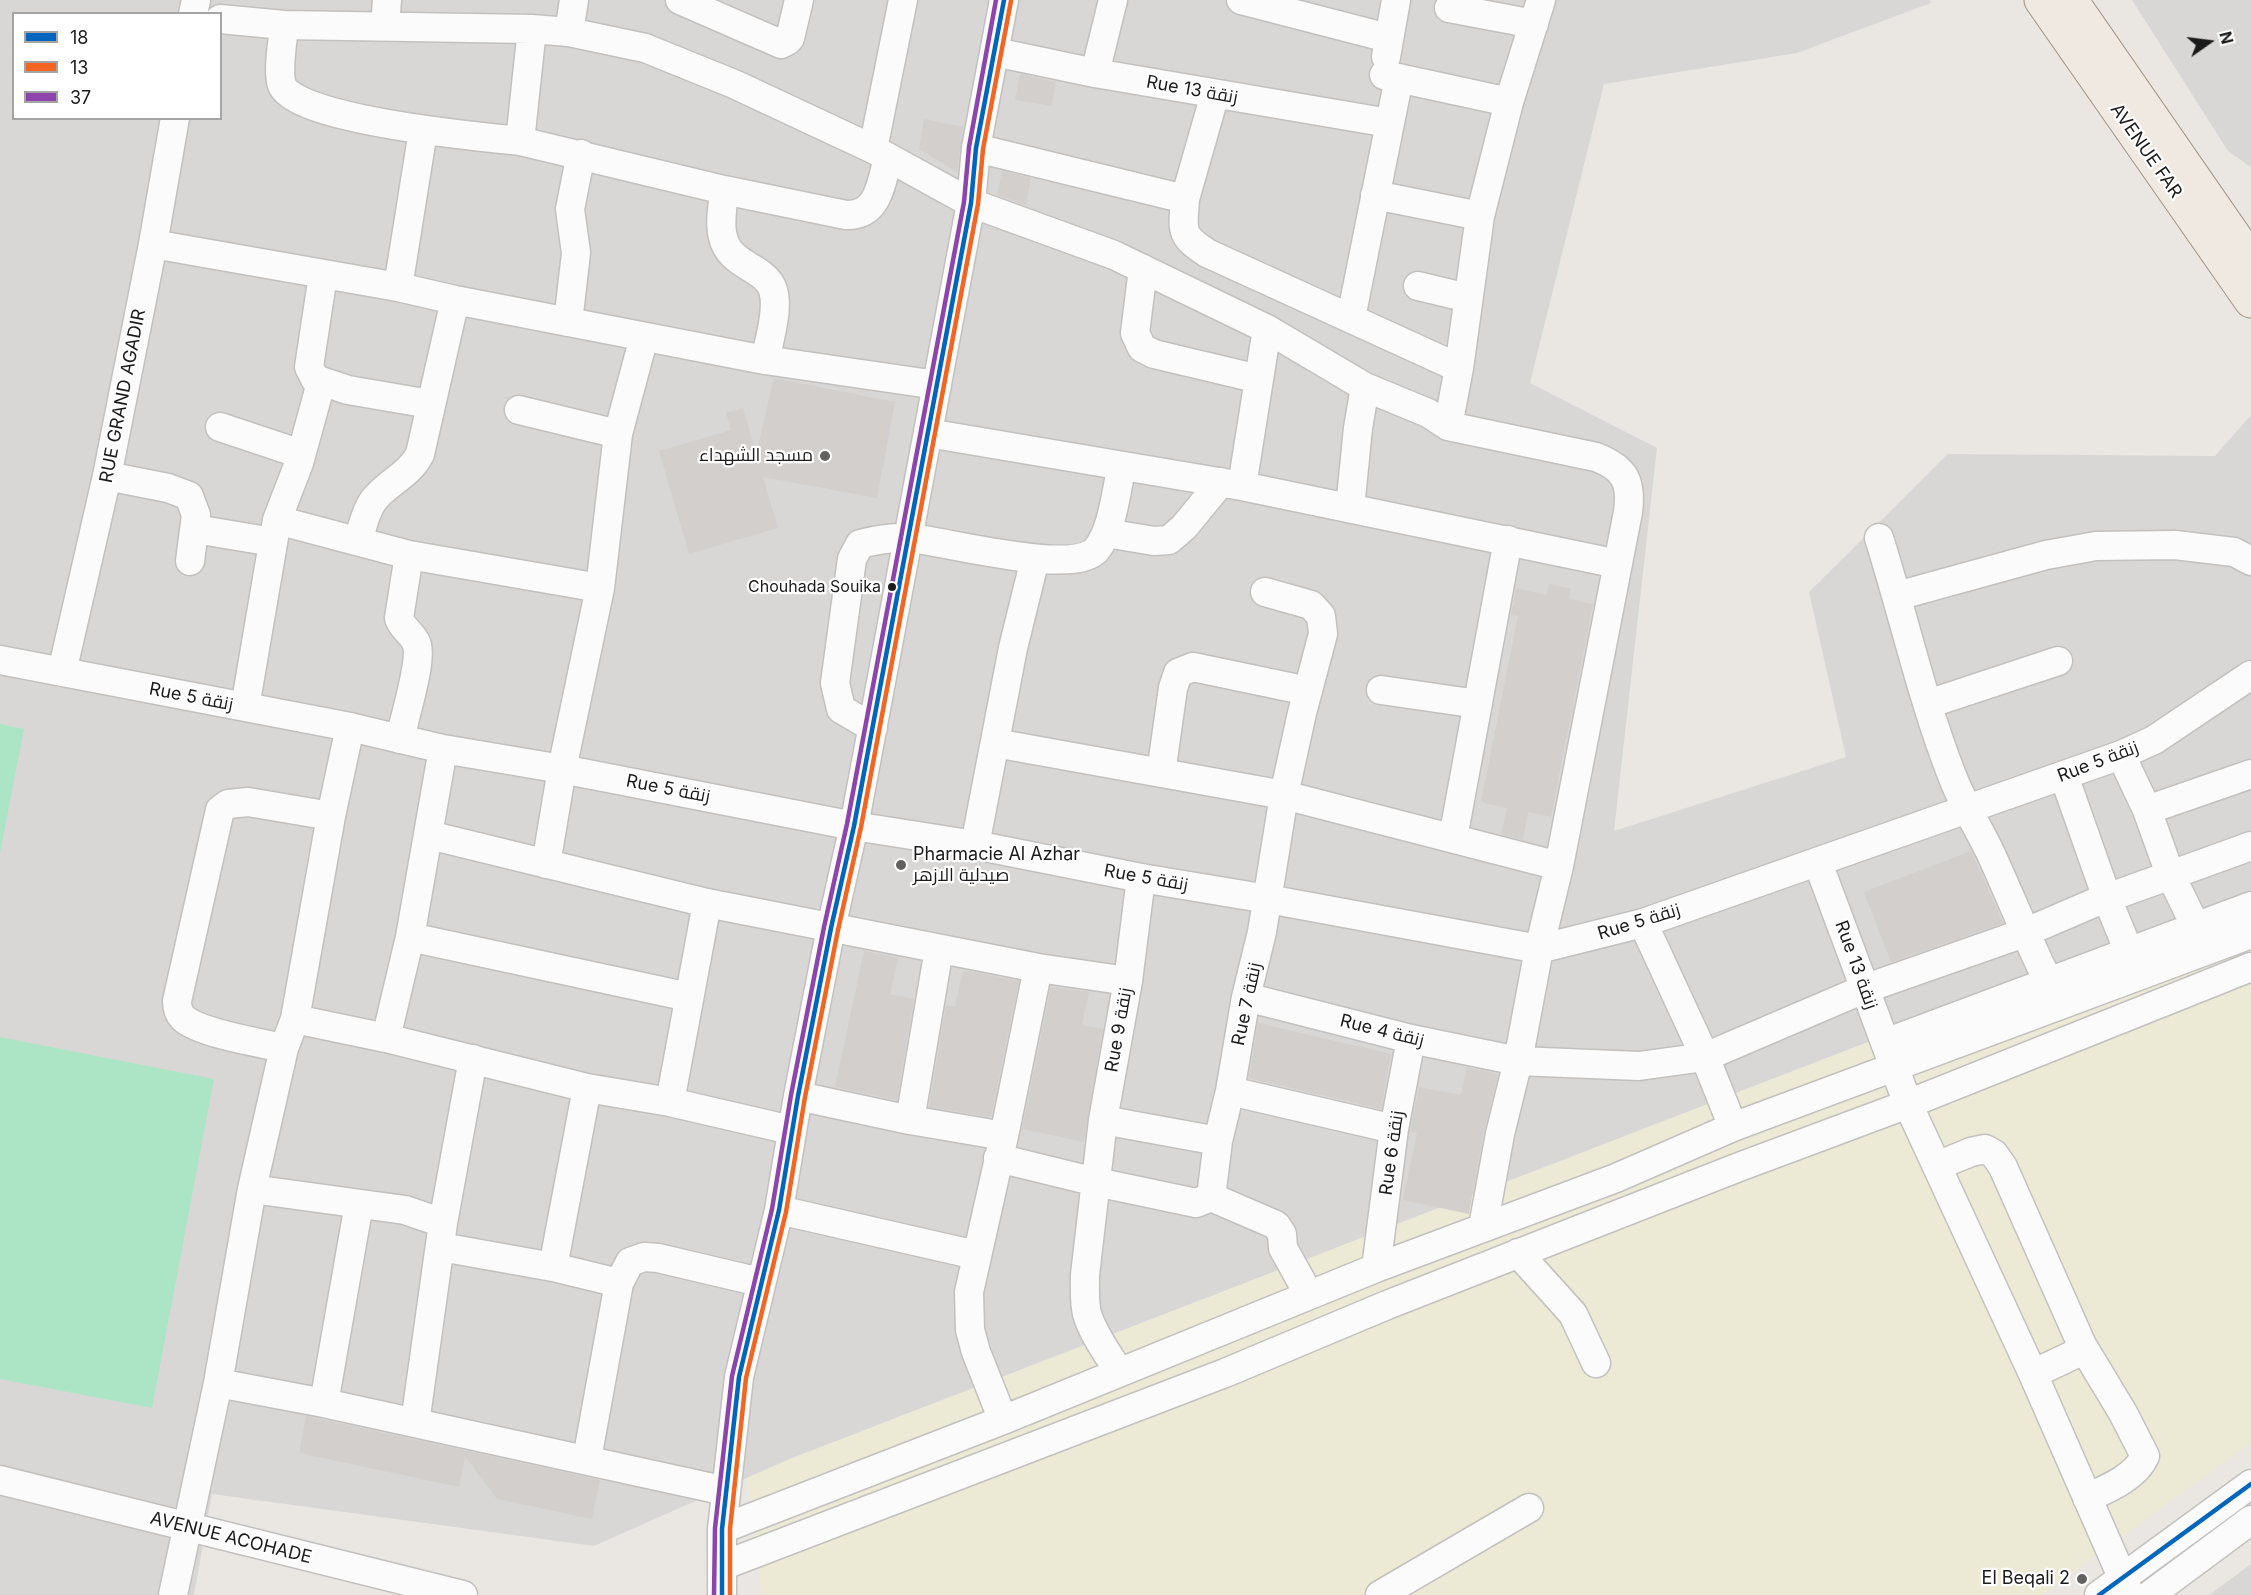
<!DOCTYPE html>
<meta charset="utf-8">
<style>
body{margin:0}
#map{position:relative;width:2251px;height:1595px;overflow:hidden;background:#eae7e3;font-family:Inter,sans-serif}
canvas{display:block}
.legend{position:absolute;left:12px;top:12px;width:210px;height:108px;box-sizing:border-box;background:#fff;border:2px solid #a4a4a4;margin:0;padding:8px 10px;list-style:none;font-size:18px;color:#1b1b1b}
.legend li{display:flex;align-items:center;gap:12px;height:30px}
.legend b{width:30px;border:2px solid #a4a4a4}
.north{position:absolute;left:2179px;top:12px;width:60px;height:60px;-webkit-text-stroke:4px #fff;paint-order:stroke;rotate:76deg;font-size:16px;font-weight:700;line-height:24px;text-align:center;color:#1b1b1b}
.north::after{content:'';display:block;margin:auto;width:21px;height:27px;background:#1b1b1b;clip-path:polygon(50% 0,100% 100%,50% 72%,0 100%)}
</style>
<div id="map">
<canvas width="2251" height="1595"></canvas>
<ul class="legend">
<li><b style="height:8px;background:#0065bd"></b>18</li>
<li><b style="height:8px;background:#f26522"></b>13</li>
<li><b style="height:8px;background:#8e44ad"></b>37</li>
</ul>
<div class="north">N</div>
</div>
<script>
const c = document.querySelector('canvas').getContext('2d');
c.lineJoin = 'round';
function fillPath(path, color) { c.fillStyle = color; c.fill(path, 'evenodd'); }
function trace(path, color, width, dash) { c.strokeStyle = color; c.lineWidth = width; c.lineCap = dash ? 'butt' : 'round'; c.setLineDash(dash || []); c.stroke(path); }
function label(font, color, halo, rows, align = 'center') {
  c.font = font + ' Inter,Cairo,sans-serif'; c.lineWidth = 4.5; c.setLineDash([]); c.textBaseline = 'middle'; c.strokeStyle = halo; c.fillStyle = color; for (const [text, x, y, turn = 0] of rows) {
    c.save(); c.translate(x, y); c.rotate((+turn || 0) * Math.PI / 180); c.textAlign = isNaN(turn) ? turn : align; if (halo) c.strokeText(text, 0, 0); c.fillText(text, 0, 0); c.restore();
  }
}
fillPath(new Path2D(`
 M0,0H1930L1931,3L1797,53L1604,84L1530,383L1657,448L1614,831L1846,757L1809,592L1948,454L2215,456L2251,415V894L790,1459L594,1546L212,1494L194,1595H0ZM14,14H220V118H14Z
 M2132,0H2251V167L2228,151Z
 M2251,1564V1595H2209Z`), '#d9d7d5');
fillPath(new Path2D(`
 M2251,894V1443L2042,1595H762L747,1478L790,1459Z`), '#ecead5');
fillPath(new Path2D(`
 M0,724L24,729L0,853Z
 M0,1037L214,1079L152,1408L0,1379Z`), '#ace4c6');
fillPath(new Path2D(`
 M0,1508L108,1536L93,1595H68L0,1578Z`), '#d8d7d5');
fillPath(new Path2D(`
 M1020,74L1056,82L1051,106L1015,100Z
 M924,119L963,127L957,172L919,149Z
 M1002,171L1031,178L1026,205L997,195Z
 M774,378L895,402L877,498L763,477L778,528L689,554L659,451L731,430L726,413L743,408L756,454Z
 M1549,584L1571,589L1569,599L1593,604L1551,817L1528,812L1523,840L1501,834L1507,808L1481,802L1518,616L1511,615L1516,588L1547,595Z
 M1971,851L2003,923L1891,962L1864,892Z
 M864,951L898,958L890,994L914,999L897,1100L835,1087Z
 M963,970L1019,981L991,1117L929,1107L946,1005L955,1007Z
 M1051,987L1089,992L1082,1025L1103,1029L1084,1142L1022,1129Z
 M1258,1023L1391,1054L1381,1109L1249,1078Z
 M1467,1067L1498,1074L1484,1131L1469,1214L1403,1200L1417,1133L1410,1131L1419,1087L1461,1095Z
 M306,1416L600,1480L592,1519L497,1499L465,1456L459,1487L299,1453Z`), '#d2cfcc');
const minor = new Path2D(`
 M680,0L781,44L787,41L790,38L799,0
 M1241,0L1388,38
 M1449,8L1534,24
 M193,14L196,0
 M220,19L284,25L532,29L569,32L645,48L734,84L873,149L971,203L1114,255L1267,329L1365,387L1428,413L1448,426L1596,457C1625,468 1632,482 1628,512L1559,866L1539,949L1518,1061L1500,1134L1483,1227
 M284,25C283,41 277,71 282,85C295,120 482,137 520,141L532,29
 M385,26L387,0
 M569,32L574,0
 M995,52L1095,73L1389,123
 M1386,57L1396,0
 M1095,73L1113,0
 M1384,75L1509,102
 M520,141L724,190L846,215C879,216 881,183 888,158
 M976,148L1185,199C1183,230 1179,235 1207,253L1459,368
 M873,149L903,0
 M724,190C723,205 719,224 723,237C729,266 766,267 773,290C779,309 769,341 765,360
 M1375,195L1480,216
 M1185,199L1215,94
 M153,244L398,287L455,300L765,360L937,385
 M1143,269L1135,333L1142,348L1154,354L1259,379
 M323,275L309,367L315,379L348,390L430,404
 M1418,286L1468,298
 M398,287L423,131
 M1351,318L1399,78
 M568,322L576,253L570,209L581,154
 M519,410L618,434
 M1448,426L1459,368L1480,216L1509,102L1541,0
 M220,427L301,454
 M928,433L1242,486L1618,564
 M107,476L168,488L189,496L196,515L190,561
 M1242,486L1267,329
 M1350,508L1358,428L1365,387
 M277,520L409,555L600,588
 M195,529L273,542
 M1106,533L1154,541L1169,540L1184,527L1221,482
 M1879,538C1904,617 1922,700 1953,778C1963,804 1978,827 1990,852C2010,895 2027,939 2048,981
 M358,541C362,529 365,512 373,501C387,482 408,477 420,454L455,300
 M1897,596L2046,555L2096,546L2175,545L2234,552L2251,561
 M0,660L350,727L443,749L562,769L854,826L975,845L1141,878L1268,899L1539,949L1643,923L2121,755L2154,740L2251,675
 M62,672L107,476L153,244L175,118
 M1381,690L1478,704
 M1928,704L2058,661
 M245,707L277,520L299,463L321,383
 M873,728L841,709L835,683L852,559L860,544C876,540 892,537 909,538C945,541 1075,577 1097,549C1113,529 1116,490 1122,466
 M400,739C404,719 422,662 417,645C414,634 402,629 399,618L409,555
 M995,743L1284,795L1559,866
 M2121,755L2147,810L2170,874L2196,927
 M1161,773L1173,688L1178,673L1193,667L1308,691
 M2064,776L2107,898L2129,952
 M2147,810L2251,774
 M429,835L707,903L1038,968L1128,981
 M1453,838L1508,540
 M975,845L1013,648L1035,559
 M1818,863L1908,1104L2033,1374L2130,1595
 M546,864L562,769L600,588L618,434L644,337
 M1643,923L1705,1057L1733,1127
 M410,937L689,997
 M1246,997L1411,1039L1518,1061L1639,1066L1705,1057L1864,989L2024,933L2096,902L2251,846
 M295,1019L386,1038L587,1088L670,1102L791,1130
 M386,1038L410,937L443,749
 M1885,1043L2251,906
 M284,1048C260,1043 199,1033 183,1018C178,1013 177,1008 177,1001L220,810L228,804L248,802L331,816
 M1230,1091L1394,1129
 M798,1096L910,1120L1004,1136
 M670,1102L707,903
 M910,1120L939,949
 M1103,1120L1218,1141
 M998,1158L1096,1182L1196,1203L1211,1197L1218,1141L1230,1091L1246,997L1262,932L1284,795L1302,713L1323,634L1321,616L1311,605L1265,592
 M1937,1166L1971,1152L1985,1149L1994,1154L2003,1167L2082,1345L2075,1354L2033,1374
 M252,1189L405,1210L443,1223
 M1211,1197L1276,1225L1282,1234L1283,1248L1309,1295
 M779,1210L976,1255
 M441,1247L553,1267L619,1283
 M1518,1253L1573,1314L1596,1363
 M553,1267L587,1088
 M1376,1268L1394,1129L1411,1039
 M2082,1345L2123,1413L2145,1456C2136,1477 2107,1489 2087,1498
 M1119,1372C1108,1354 1093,1334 1087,1314C1084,1301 1085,1288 1085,1275L1103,1120L1128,981L1141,878
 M218,1383L324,1403L726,1491
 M324,1403L359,1204
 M1003,1420L976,1352L970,1330L969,1292L1004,1136L1038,968
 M415,1423L443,1223L473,1059
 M587,1459L619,1283L630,1262L644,1257L658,1258L760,1282
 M0,1480L463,1595
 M722,1529L1003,1420L1376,1268L1616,1178L1733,1127L2251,934
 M722,1566L1225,1373L1387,1305L1739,1167L1908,1104L2251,967
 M173,1595L218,1383L252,1189L284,1048L295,1019L331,816L350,727
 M722,1595V1529L739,1377L779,1210L798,1096L831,928L854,826L971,203L976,148L1004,0
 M1380,1595L1529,1508
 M2099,1595L2251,1484
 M2150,1595L2251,1520`);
const major = new Path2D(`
 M2041,0L2251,301
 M2071,0L2251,260`);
trace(minor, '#c2c1bf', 31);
trace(major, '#a09281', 35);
trace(minor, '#fcfbfb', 28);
trace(major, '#f0e9e2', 33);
trace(new Path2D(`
 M722,1595V1529L739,1377L779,1210L798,1096L831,928L854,826L971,203L976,148L1004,0
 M2099,1595L2251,1484`), '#0065bd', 4.5);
trace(new Path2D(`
 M730,1595V1529L746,1378L786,1212L805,1097L838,930L861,827L978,204L983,149L1011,1`), '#f26522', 4.5);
trace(new Path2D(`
 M714,1595L715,1528L732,1376L772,1209L791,1095L824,927L847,824L964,202L969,147L996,0`), '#8e44ad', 4.5);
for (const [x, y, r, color] of [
 [825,456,6,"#636261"],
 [892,587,5,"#1b1b1b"],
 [901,865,6,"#636261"],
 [2082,1579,6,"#636261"]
]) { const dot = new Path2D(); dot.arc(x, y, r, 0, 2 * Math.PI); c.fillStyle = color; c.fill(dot); trace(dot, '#fff', 2); }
label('16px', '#1b1b1b', '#fff', [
 ["Chouhada Souika",881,587]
], 'right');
label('18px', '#1b1b1b', '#fff', [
 ["Rue 13 زنقة",1192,90,10],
 ["AVENUE FAR",2146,151,55],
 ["RUE GRAND AGADIR",123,396,-79],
 ["Rue 5 زنقة",191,697,11],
 ["Rue 5 زنقة",2098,762,-21],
 ["Rue 5 زنقة",668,789,11],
 ["Rue 5 زنقة",1146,878,10],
 ["Rue 5 زنقة",1639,922,-17],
 ["Rue 13 زنقة",1856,965,70],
 ["Rue 7 زنقة",1247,1004,-78],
 ["Rue 9 زنقة",1119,1030,-80],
 ["Rue 4 زنقة",1382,1031,14],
 ["Rue 6 زنقة",1392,1153,-82],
 ["AVENUE ACOHADE",231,1538,14]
]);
label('18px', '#1b1b1b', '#fff', [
 ["مسجد الشهداء",813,456],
 ["Pharmacie Al Azhar",913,855,"left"],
 ["صيدلية الازهر",913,876,"left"],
 ["El Beqali 2",2070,1579]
], 'right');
</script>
